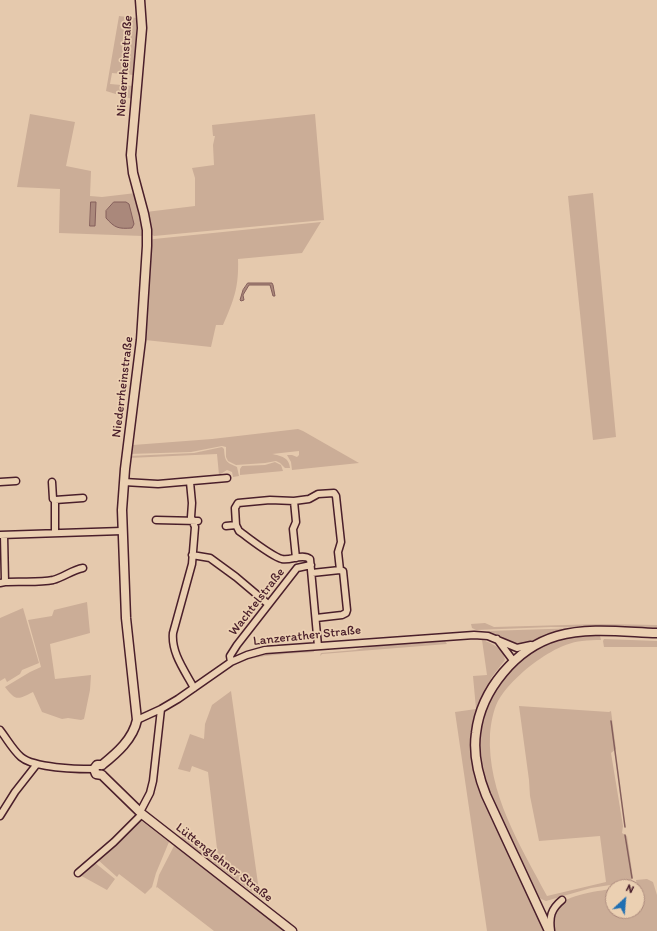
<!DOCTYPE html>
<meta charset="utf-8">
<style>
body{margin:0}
#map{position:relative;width:657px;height:931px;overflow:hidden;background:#e5c9ad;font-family:Itim,sans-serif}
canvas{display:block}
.north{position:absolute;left:605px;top:879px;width:40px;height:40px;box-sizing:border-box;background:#ebd0b2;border:1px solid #ab897c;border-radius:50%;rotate:26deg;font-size:11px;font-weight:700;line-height:16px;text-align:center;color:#4a1f2b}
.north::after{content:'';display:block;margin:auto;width:14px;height:18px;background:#1f6fb2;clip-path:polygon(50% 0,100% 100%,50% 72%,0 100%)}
</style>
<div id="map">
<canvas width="657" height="931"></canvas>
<div class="north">N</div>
</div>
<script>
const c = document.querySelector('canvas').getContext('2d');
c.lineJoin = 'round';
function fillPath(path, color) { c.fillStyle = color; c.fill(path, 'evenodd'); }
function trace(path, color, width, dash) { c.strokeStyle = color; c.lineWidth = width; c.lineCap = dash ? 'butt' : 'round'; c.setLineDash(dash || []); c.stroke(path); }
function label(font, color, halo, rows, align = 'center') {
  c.font = font + ' Itim,sans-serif'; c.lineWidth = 3.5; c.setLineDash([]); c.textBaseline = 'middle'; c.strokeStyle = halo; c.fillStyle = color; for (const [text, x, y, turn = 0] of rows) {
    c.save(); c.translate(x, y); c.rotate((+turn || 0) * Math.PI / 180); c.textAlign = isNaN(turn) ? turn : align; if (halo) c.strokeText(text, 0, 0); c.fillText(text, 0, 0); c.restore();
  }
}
fillPath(new Path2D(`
 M119,16L137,18C136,37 136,55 134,75L112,73L110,84L133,86L132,99L106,91Z
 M30,114L75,122L66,166L91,171L90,196L102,197L136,193L144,231L143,236L59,233L60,189L17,187Z
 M315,114L324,220L154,236L150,234L146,212L195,206V178L192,168L214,165L213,145L215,136H213L212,125Z
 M593,193L616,437L593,440L568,196Z
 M321,222L302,253L238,259C239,287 234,300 223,325H216L211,347L145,340L150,240L154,239Z
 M144,344L133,445L212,439L298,429L303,431L359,463L292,470L291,462L287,455H292L297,457L299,455V451L272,454C281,456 289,457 290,468H285L280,463L276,461L265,463L236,465L228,461L226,457V447L222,446L191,452L129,454Z
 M222,447L224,449C225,462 226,462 237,467L239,476L233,477L232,472L227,470L219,475L217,454L128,458L129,456L194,453Z
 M275,462L281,465L283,471L240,475V469L242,466L265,465Z
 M87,602L90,633L50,644L55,679L91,675L90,690L84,719L81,720L68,718L62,719L42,712L33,692C17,700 16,701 5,687L30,672L41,667L28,620L52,616L54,610Z
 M23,608L39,663L22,670L20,674L7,682L5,678L0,681V618Z
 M485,623L494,627L601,624L657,625V629L551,627L476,630L472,628L471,624Z
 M580,628L558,632L518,645L511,643L499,635L487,631Z
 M589,635L600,636L601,640C595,640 588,640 582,641C561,643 540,658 524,671C514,680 504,690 498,701C493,711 491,723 490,734C487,793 520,845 547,896L606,882L600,836L539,841L530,796L529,780L519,706L609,712L611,711L616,749L611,753L623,826L622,833L627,836L633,878L629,882L591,888L546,901L539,898L537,895C526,872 515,849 504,826C498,813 487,796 484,782C473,741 481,701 511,670C535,646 555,638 589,635Z
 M604,639L657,641V647H604L603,641Z
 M482,640C492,643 504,649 505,660L491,678L493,681L488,689L473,761L545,931H487L455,712L476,709L473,676L487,675Z
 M445,641L447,644L322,654L320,656L321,653L355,650L373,646Z
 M284,650H314V652C288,654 261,654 237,663L256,654Z
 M231,691L260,898L181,838L182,837C193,841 208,846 214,857L211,860L213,862L218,857L208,772L192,766L190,772L178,769L190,734L204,739L205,724L212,705Z
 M139,819L169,842L156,873L152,887L145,894L119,874L117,877L97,859Z
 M175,844L288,931H214L157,887L156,888L159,875Z
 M94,862L115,879L107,890L78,874Z
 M647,879L653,882L657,895V931H554C553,925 552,919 554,912C560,895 597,891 613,889V911H637V887H627L637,886L636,880Z`), '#cbad97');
const water = new Path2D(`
 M91,202H96L95,226H90Z
 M114,202H126L129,204L134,224L132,228C118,229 115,228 106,218V211Z
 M248,283H272L273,285L275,296H273L270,285H249L243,295L244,300L241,301L240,300L243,290Z`);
fillPath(water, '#aa887b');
trace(water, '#845e5b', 1);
trace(new Path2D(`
 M611,721L625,827
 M625,835L632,878`), '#845e5b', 1.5);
const minor = new Path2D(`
 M0,482L16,481
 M52,482L53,499L55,500V533
 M124,482L158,484L227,478
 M190,482L192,503L191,517L195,527L192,564L173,633C171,653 185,671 194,688
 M55,500L83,498
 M294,501L296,522L293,529L296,558
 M156,520L198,521
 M236,525L235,508L238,503L270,500L294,501L309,499L318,494L334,493L336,496L341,542L338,552L340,570
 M226,526L236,525L239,531C249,538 271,556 282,559C291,561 302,553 310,559L318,646
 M0,535L122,531
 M4,535L5,582
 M192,555L210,558L236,577L268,604
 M312,573L340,570L343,571L347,610L346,613L342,615L316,618
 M0,583L5,582C20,581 39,583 53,580C64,577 72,570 83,568
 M497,639L512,659L516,660
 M231,662L230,656L237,645L297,568L311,565
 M137,720L161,709L178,699L231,662L247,655L265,650L474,635L488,636L517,648L531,645
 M0,730C7,739 13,750 21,757C34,768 77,769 94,769
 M140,812L150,793L153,781L161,709
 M0,816L15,792L37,764
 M78,873L114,842L142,814
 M551,931C549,917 551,909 562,900`);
const major = new Path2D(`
 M102,765C117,753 133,739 137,720L126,618L122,510L125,469L141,340L147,246V230L144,214L133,173L131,155L142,28L140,0
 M102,775L142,814L292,931
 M102,775L96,774L94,769L97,765H102
 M549,931L486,795C478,775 473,754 476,733C481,690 516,648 557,636C589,627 624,632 657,633`);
trace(minor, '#4a1f2b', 9);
trace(major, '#4a1f2b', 11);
trace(minor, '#ebd0b2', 6);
trace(major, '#ebd0b2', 8);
label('13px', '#4a1f2b', '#ebd0b2', [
 ["Niederrheinstraße",125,66,-86],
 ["Niederrheinstraße",123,387,-83],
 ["Wachtelstraße",257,602,-52],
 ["Lanzerather Straße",307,636,-6],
 ["Lüttenglehner Straße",224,863,38]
]);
</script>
